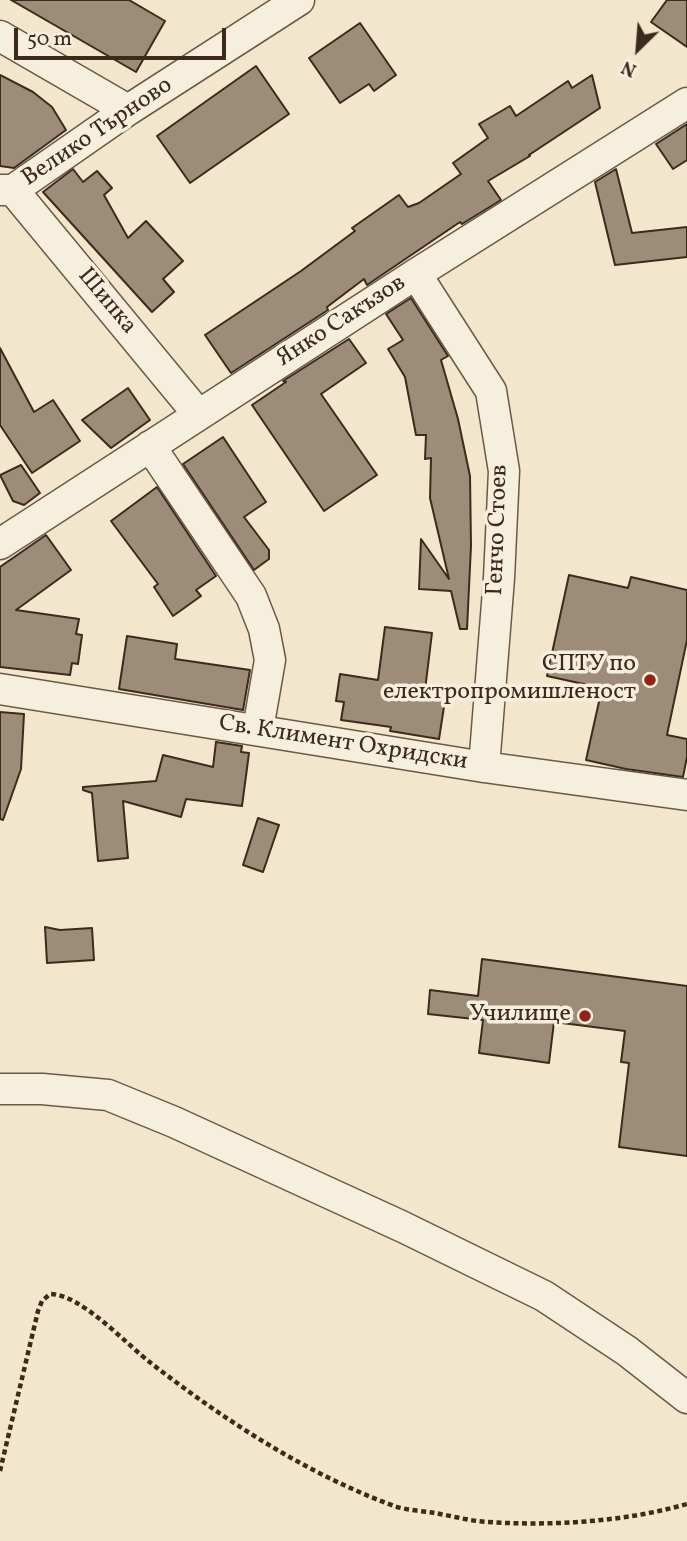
<!DOCTYPE html>
<meta charset="utf-8">
<style>
body{margin:0}
#map{position:relative;width:687px;height:1541px;overflow:hidden;background:#f2e6cc;font-family:Vollkorn,serif}
canvas{display:block}
.north{position:absolute;left:603px;top:14px;width:70px;height:70px;-webkit-text-stroke:5px #f7efde;paint-order:stroke;rotate:205deg;font-size:19px;font-weight:700;line-height:28px;text-align:center;color:#3e2a1c}
.north::after{content:'';display:block;margin:auto;width:24px;height:32px;background:#3e2a1c;clip-path:polygon(50% 0,100% 100%,50% 72%,0 100%)}
.scale{position:absolute;left:14px;top:28px;width:212px;height:32px;box-sizing:border-box;border:4px solid #3e2a1c;border-top:0;padding-left:9px;font-size:21px;line-height:24px;white-space:nowrap;color:#3e2a1c;-webkit-text-stroke:5px #f7efde;paint-order:stroke}
</style>
<div id="map">
<canvas width="687" height="1541"></canvas>
<div class="north">N</div>
<div class="scale">50 m</div>
</div>
<script>
const c = document.querySelector('canvas').getContext('2d');
c.lineJoin = 'round';
function fillPath(path, color) { c.fillStyle = color; c.fill(path, 'evenodd'); }
function trace(path, color, width, dash) { c.strokeStyle = color; c.lineWidth = width; c.lineCap = dash ? 'butt' : 'round'; c.setLineDash(dash || []); c.stroke(path); }
function label(font, color, halo, rows, align = 'center') {
  c.font = font + ' Vollkorn,serif'; c.lineWidth = 7; c.setLineDash([]); c.textBaseline = 'middle'; c.strokeStyle = halo; c.fillStyle = color; for (const [text, x, y, turn = 0] of rows) {
    c.save(); c.translate(x, y); c.rotate((+turn || 0) * Math.PI / 180); c.textAlign = isNaN(turn) ? turn : align; if (halo) c.strokeText(text, 0, 0); c.fillText(text, 0, 0); c.restore();
  }
}
const building = new Path2D(`
 M11,0H129L165,21L136,72Z
 M667,0H687V47L651,22Z
 M360,23L396,75L374,91L369,84L340,103L309,58Z
 M256,66L289,114L190,183L157,136Z
 M0,75L33,92L52,107L66,130L14,168L0,166Z
 M592,75L600,108L529,155L530,156L488,181L501,200L462,224L460,222L367,285L364,279L327,307L328,310L231,373L205,335L301,271L355,231L352,228L399,195L408,207L419,203L461,174L453,163L488,138L479,124L510,106L516,116L568,81L572,88Z
 M687,124V160L673,169L656,144Z
 M73,169L83,182L97,171L112,188L104,195L128,238L146,221L183,261L163,279L174,292L152,312L43,192Z
 M616,169L632,233L687,227V257L615,265L595,182Z
 M411,298L448,356L441,360L458,419L470,476L471,546L467,629H460L451,591L419,589L421,539L449,579L430,498L431,458L425,459L426,435H416L405,377L388,349L403,340L386,314Z
 M349,339L366,363L321,394L377,475L324,511L252,405L286,382L283,381Z
 M0,348L34,412L53,400L80,441L32,473L0,425Z
 M128,388L150,420L111,448L82,420Z
 M223,437L266,502L244,517L269,550V559L254,570L183,464Z
 M21,465L40,493L24,505L13,501L0,475Z
 M157,487L216,576L196,590L201,596L173,616L154,587L158,584L111,521Z
 M46,535L71,570L16,610L79,619L76,634L82,635L78,664L72,663L70,675L0,667V567Z
 M569,575L628,588L631,577L687,590V640L667,735L687,739V757L683,777L626,769L586,760L602,688L547,676Z
 M385,627L432,633L425,690L446,694L439,739L390,731L391,727L341,720L344,702L336,701L340,674L378,680Z
 M127,636L177,644L175,659L250,670L243,710L119,689Z
 M0,712L24,714L21,769L3,820L0,819Z
 M216,742L242,746L241,752L249,753L242,806L186,799L181,817L123,801L128,858L98,861L92,793L83,790V787L156,781L163,755L213,767Z
 M258,818L279,825L263,872L243,865Z
 M45,927L60,930L92,928L94,960L47,963Z
 M482,959L687,986V1156L619,1147L629,1063L621,1062L625,1031L554,1022L549,1063L479,1053L483,1020L428,1014L430,990L478,996Z`);
fillPath(building, '#9c8c78');
trace(building, '#3e2a1c', 2);
const minor = new Path2D(`
 M0,36L128,110
 M0,190H13L128,110L299,0
 M13,190L198,414
 M416,274L491,391L504,471L499,578L484,767
 M150,446L251,596L264,629L270,660L258,729
 M0,544L416,274L687,103
 M0,689L484,767L687,795
 M0,1089H42L108,1095L174,1122L403,1227L544,1296L627,1351L687,1398`);
trace(minor, '#6b5948', 33);
trace(new Path2D(`
 M0,1471L38,1311L42,1301L50,1294C81,1294 126,1344 152,1364C226,1421 305,1473 394,1506C406,1510 422,1511 435,1513C452,1516 470,1521 487,1522C553,1526 624,1522 687,1504`), '#3e2a1c', 4.5, [5, 3.5]);
trace(minor, '#f7efde', 30);
for (const [x, y, r, color] of [
 [650,680,7,"#8f2418"],
 [585,1016,7,"#8f2418"]
]) { const dot = new Path2D(); dot.arc(x, y, r, 0, 2 * Math.PI); c.fillStyle = color; c.fill(dot); trace(dot, '#f7efde', 2.5); }
label('24px', '#3e2a1c', '#f7efde', [
 ["Велико Търново",98,133,-34],
 ["Шипка",106,302,50],
 ["Янко Сакъзов",342,322,-33],
 ["Генчо Стоев",499,530,-88],
 ["Св. Климент Охридски",343,744,9]
]);
label('24px', '#3e2a1c', '#f7efde', [
 ["СПТУ по",636,666],
 ["електропромишленост",636,694],
 ["Училище",571,1016]
], 'right');
</script>
